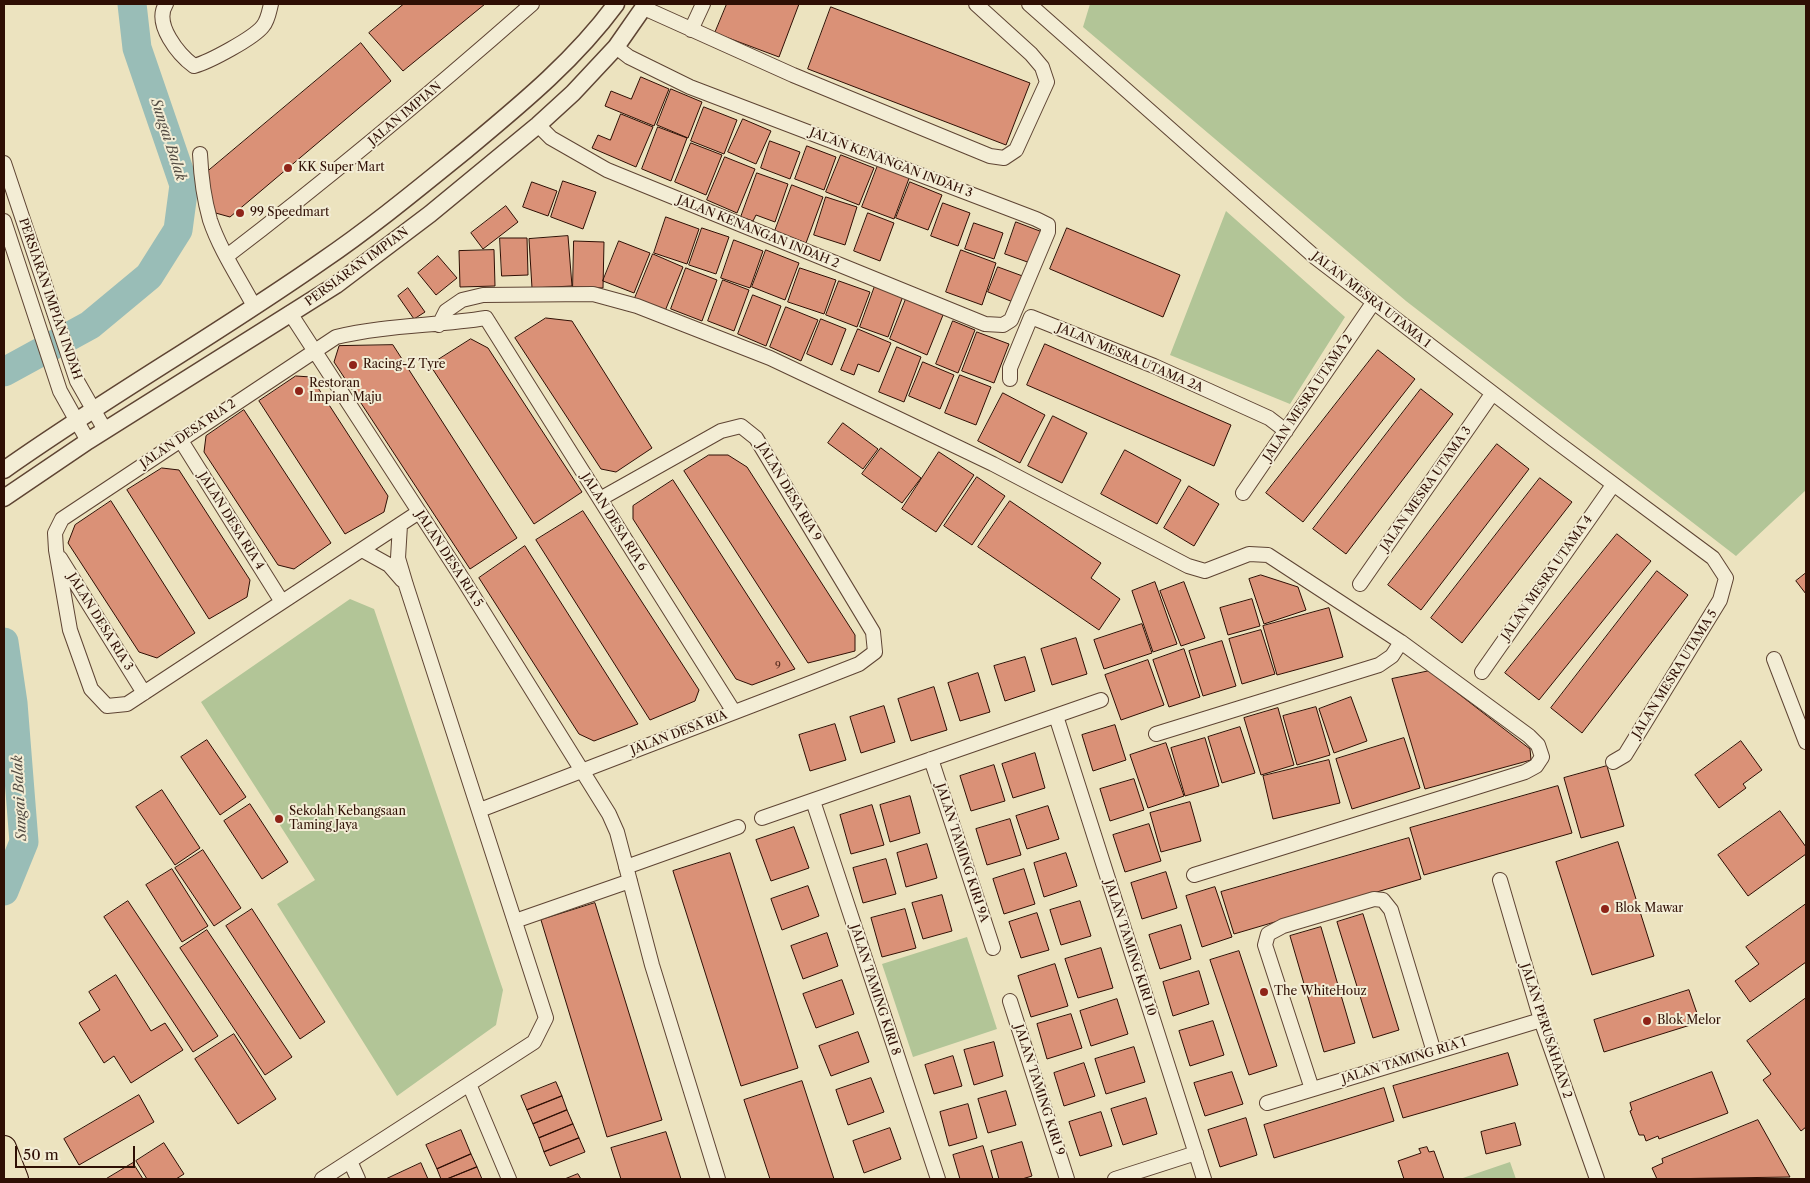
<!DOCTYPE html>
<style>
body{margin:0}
#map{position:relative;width:1810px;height:1183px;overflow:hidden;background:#ece3bf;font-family:"Libre Caslon Text",serif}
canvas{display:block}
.frame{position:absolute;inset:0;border:5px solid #2f0f04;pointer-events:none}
.scale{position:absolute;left:15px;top:1146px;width:120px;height:22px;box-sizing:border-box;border:2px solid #2f0f04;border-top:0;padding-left:6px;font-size:15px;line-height:18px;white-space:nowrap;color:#2f0f04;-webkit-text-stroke:4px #f3edd5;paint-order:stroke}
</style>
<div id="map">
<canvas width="1810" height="1183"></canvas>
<div class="frame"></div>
<div class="scale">50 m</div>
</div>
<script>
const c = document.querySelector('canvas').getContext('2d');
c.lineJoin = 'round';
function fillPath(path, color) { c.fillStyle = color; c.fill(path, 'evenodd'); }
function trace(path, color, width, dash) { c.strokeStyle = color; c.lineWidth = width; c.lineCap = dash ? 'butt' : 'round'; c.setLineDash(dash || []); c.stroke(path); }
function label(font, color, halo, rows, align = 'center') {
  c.font = font + ' "Libre Caslon Text",serif'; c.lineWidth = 4; c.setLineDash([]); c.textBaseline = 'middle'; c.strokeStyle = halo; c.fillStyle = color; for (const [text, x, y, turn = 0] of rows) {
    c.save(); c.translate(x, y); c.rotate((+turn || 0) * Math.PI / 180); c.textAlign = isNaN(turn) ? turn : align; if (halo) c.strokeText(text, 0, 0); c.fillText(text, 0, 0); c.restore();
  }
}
fillPath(new Path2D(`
 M1090,4H1806V490L1736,556L1406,301L1083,27Z
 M1226,211L1345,317L1290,404L1170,355Z
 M350,599L374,609L503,990L496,1025L397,1096L277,904L315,880L201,702Z
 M967,937L997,1029L913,1057L882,964Z
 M1510,1162L1516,1179H1460Z`), '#b2c597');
trace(new Path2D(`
 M4,372L90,325L149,276L178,230L184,185L137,48L132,4
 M4,642L13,703L24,842L4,891`), '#99bdb7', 29);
const building = new Path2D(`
 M404,4H485L403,71L369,33Z
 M727,4H799L779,57L715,33Z
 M831,7L1030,83L1006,145L808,69Z
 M361,43L391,81L230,217L212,212L207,172Z
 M641,77L669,89L654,126L605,106L611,91L631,99Z
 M671,89L702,102L688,138L657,125Z
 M704,107L737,120L724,154L691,141Z
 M621,114L653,127L636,167L592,148L598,135L610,140Z
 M743,119L771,131L756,164L728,152Z
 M658,127L687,138L671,181L642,169Z
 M770,141L800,152L790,179L761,168Z
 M691,143L722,155L706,195L675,182Z
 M807,146L836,157L824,190L795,179Z
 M841,155L874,168L859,205L826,192Z
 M725,157L755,169L737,213L707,200Z
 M880,160L911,173L894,219L862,207Z
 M757,173L788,184L775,222L756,215L753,221L741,217Z
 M563,181L596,192L583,229L551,217Z
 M532,182L557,191L548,216L523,207Z
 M910,182L942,195L928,230L896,218Z
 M792,185L823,197L806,243L775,231Z
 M826,197L857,207L845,245L814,235Z
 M943,203L970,213L958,246L931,236Z
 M506,206L518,222L483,249L471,233Z
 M868,213L894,223L880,261L854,251Z
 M666,217L699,229L687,264L654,253Z
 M1016,222L1045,233L1033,264L1005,254Z
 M974,223L1003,233L994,259L965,249Z
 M702,228L729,237L716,274L689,265Z
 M1067,228L1180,275L1163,317L1050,269Z
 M568,236L572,286L532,288L529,239Z
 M500,238H527L528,275L502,276Z
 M734,240L763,251L750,288L721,278Z
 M574,241L604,242L603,288L573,287Z
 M619,241L650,253L634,293L603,281Z
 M494,250L495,286L460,287L459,251Z
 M766,250L799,263L785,300L752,287Z
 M961,250L996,263L982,305L946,292Z
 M653,254L683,267L665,311L635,298Z
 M438,256L457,278L436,295L418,273Z
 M998,267L1028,278L1013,302L988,292Z
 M686,268L717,280L702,321L671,309Z
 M800,268L836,280L824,314L788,302Z
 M723,280L749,290L734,331L708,321Z
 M839,281L870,292L857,327L826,315Z
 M875,286L903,296L888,337L860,327Z
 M408,288L425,312L414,319L398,296Z
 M753,295L781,306L766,346L738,334Z
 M906,299L943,315L927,355L890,339Z
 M786,307L818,320L801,361L770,347Z
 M546,318L572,321L652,448L616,472L601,469L515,338Z
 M821,319L846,329L832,365L807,354Z
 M953,321L975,330L958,373L936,364Z
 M858,329L891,343L879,372L858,364L854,375L841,370Z
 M977,332L1009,344L994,383L962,371Z
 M471,339L488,348L582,492L534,524L430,365Z
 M1045,344L1231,425L1214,466L1027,385Z
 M393,345L517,538L470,569L334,362L339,346Z
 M897,347L921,357L904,402L879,392Z
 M1378,350L1415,379L1303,522L1266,493Z
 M923,362L954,375L940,409L909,396Z
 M960,375L991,387L976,425L945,413Z
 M296,376L311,377L388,496L384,512L345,534L259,401Z
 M1421,389L1453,414L1346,554L1313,529Z
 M1003,393L1045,415L1020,463L978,441Z
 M244,410L331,543L294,569L278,565L204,452L206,436Z
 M1053,416L1087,433L1062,483L1028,466Z
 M843,423L878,449L863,469L828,443Z
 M1497,444L1529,469L1421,610L1388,585Z
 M881,448L921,478L902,503L862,474Z
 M1125,450L1181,480L1157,524L1101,494Z
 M939,452L974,475L936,532L902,509Z
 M709,455H728L747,467L855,635V651L808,663L684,471Z
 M162,468L179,470L250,580L247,597L209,619L127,490Z
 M977,477L1005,496L972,545L944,526Z
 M1540,478L1572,502L1462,643L1431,618Z
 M673,480L795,669L752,685L736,679L633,519V506Z
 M1189,486L1219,504L1194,546L1164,528Z
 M111,501L195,633L157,658L139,652L68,543L75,525Z
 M1010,501L1101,563L1091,578L1120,599L1099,630L978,547Z
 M583,511L699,690L695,701L650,720L536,540Z
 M1617,534L1651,561L1539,700L1505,673Z
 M525,546L638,724L594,741L579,734L479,578Z
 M1657,571L1688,595L1582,733L1551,708Z
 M1806,573V594L1796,581Z
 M1261,575L1298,587L1306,610L1264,624L1249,579Z
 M1155,582L1177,644L1153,652L1132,591Z
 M1184,582L1205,638L1181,646L1160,591Z
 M1252,599L1260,626L1228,635L1220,608Z
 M1329,608L1343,657L1277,675L1263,626Z
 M1142,624L1152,653L1104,669L1094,640Z
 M1261,630L1275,674L1242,684L1229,639Z
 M1076,638L1087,674L1052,685L1041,649Z
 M1222,641L1236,686L1203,696L1189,651Z
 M1184,649L1200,697L1169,707L1153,660Z
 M1025,657L1035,691L1005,701L994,666Z
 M1148,660L1164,705L1121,720L1105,675Z
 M1429,671L1530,749L1531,760L1425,789L1392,679Z
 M978,673L990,712L960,721L948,683Z
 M934,687L947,730L911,741L898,699Z
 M1351,697L1367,741L1334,753L1319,709Z
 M884,706L895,742L861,753L850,717Z
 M1316,707L1330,755L1297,765L1283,716Z
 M1278,708L1294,765L1261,775L1244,718Z
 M835,724L846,760L810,771L799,735Z
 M1115,725L1126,760L1093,771L1082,735Z
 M1240,727L1255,773L1222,783L1208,737Z
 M1205,738L1219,786L1185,796L1171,748Z
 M1404,738L1420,788L1352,809L1336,759Z
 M207,740L246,797L220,815L181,757Z
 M1741,741L1762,770L1743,784L1746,788L1719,808L1695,775Z
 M1166,743L1184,796L1148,808L1130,755Z
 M1035,753L1045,788L1013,798L1002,764Z
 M1329,760L1340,803L1273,819L1263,776Z
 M994,765L1005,801L971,811L960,776Z
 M1607,766L1624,826L1581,838L1564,778Z
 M1134,779L1144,810L1110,821L1100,789Z
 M1558,786L1572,833L1424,875L1410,828Z
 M162,790L200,848L175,865L136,807Z
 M910,796L920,833L890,842L880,805Z
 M1190,802L1201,841L1161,852L1150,813Z
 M250,804L288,862L262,879L224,821Z
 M872,805L884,845L851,854L840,815Z
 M1048,806L1059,839L1027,849L1016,816Z
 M1780,811L1806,847V854L1748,896L1718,855Z
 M1010,819L1021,855L987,865L976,829Z
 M1149,824L1161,861L1125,872L1113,835Z
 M794,827L809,868L771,881L756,840Z
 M1409,838L1421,879L1234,934L1221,892Z
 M1618,842L1654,956L1592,975L1556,862Z
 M927,844L937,878L906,887L897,853Z
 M203,850L241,908L214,926L175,868Z
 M730,853L798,1068L741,1086L673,871Z
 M1066,853L1077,886L1044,897L1034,863Z
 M886,859L896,894L863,903L853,868Z
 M172,869L208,926L182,942L146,885Z
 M1024,869L1035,904L1004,914L993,879Z
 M1166,872L1177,908L1142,919L1131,883Z
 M808,886L819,916L782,930L771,899Z
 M1215,887L1232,937L1202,947L1186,896Z
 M942,895L952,931L923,939L912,903Z
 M128,901L218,1036L193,1052L104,917Z
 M1080,901L1091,936L1061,945L1050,910Z
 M595,903L662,1120L607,1137L541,920Z
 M1806,904V962L1750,1002L1735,981L1759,964L1746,947Z
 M252,909L325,1022L300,1039L226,926Z
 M905,909L916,948L882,957L871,918Z
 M1037,913L1049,950L1021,958L1009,922Z
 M1363,914L1399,1030L1373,1038L1337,922Z
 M1181,925L1191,959L1160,969L1149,935Z
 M1321,927L1355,1043L1324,1052L1290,936Z
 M207,930L292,1057L265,1075L180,948Z
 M827,933L838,966L803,979L791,946Z
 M1101,948L1113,988L1078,998L1065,959Z
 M1239,951L1277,1066L1249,1075L1210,960Z
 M1055,964L1068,1006L1031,1017L1018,976Z
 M1199,971L1209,1004L1173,1016L1163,982Z
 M116,975L151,1031L165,1023L183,1050L131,1083L114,1056L104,1063L79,1023L100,1010L89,992Z
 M842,980L854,1014L816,1028L803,994Z
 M1689,990L1700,1022L1604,1052L1594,1020Z
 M1806,998V1127L1801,1131L1763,1080L1771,1074L1747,1041Z
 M1117,999L1128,1034L1091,1046L1080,1011Z
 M1071,1014L1082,1048L1047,1059L1037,1024Z
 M1213,1021L1224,1055L1190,1066L1179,1031Z
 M858,1032L869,1062L831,1076L819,1046Z
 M234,1034L276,1099L238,1124L195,1059Z
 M994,1042L1003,1076L974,1085L964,1050Z
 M1134,1047L1145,1082L1106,1094L1095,1059Z
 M1508,1053L1518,1085L1403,1118L1393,1086Z
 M953,1056L962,1086L934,1094L925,1065Z
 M1084,1063L1095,1096L1064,1106L1054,1073Z
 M1232,1072L1243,1104L1205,1116L1194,1083Z
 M1712,1072L1728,1113L1659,1139L1658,1136L1646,1141L1644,1135H1639L1630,1111L1632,1110L1630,1103Z
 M871,1078L884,1112L848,1125L836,1090Z
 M802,1081L834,1179H770L744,1100Z
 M556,1082L562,1096L527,1110L521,1096Z
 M1384,1088L1394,1121L1274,1158L1264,1125Z
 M1006,1091L1016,1125L988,1133L978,1099Z
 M139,1095L154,1122L79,1165L64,1139Z
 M562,1096L567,1110L533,1124L527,1110Z
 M1146,1098L1157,1134L1123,1145L1111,1109Z
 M968,1104L977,1138L949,1146L940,1112Z
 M567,1110L573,1124L539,1138L533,1124Z
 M1101,1112L1112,1146L1080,1156L1069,1122Z
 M1246,1118L1257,1155L1220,1167L1208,1130Z
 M1758,1120L1790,1177L1657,1179L1652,1168L1663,1163L1662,1159Z
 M1515,1123L1521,1145L1486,1154L1481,1132Z
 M573,1124L579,1138L544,1152L539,1138Z
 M890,1128L901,1159L864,1173L853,1141Z
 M461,1130L471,1154L437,1169L426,1145Z
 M666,1132L681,1179H621L611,1148Z
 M579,1138L585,1152L550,1166L544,1152Z
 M1022,1142L1032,1176L1022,1179H999L991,1151Z
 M164,1143L184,1174L176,1179H147L136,1161Z
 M983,1146L993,1179H960L953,1155Z
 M1427,1147L1429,1152L1434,1151L1444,1179H1404L1398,1161L1421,1153L1419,1149Z
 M471,1154L477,1167L447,1179H441L437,1169Z
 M133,1163L143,1179H106Z
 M421,1163L428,1179H386Z
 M477,1167L482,1179H447Z
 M578,1174L581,1179H565Z`);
fillPath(building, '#da9177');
trace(building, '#2f0f04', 1);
const minor = new Path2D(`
 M166,4C153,24 179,55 194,66C209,62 254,38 263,26C268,20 269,12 271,4
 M1029,4L1316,258L1554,440L1713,558L1726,578L1720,600L1625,755L1613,762
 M644,8L793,75L990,156L1004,158L1016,150L1047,82L1042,67L1031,54L976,4
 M691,30L703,4
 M538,125L551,138L607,170L985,324L1003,325L1011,320L1048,232V225L1036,219L690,87L629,57L616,47
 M200,154C201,176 204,199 210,220C220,250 239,278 254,306
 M4,163L77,381L105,430
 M4,221L60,391L88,441
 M227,256C332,176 433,91 532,4
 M290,313L464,581L609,814L617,832L652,965L718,1179
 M439,325L446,311L462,300L483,295L593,294L637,306L770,358L899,419L993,464L1188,566L1205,571L1249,554L1268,555L1401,642L1529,736L1538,745L1542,757L1536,766L1525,772L1194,875
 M1010,379V368L1031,317L1154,366L1269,418L1286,431
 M180,439L282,602
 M1243,493L1373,303
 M419,512L127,704L107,706L91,689L70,630L56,550L55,533L62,519L336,337C385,325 436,326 486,318L734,712
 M362,550L389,565L402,580
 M60,558L144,693
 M1360,584L1492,394
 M1774,659L1806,742
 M1482,672L1613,485
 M1056,716L1204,1179
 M1156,734L1379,665L1392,656L1401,642
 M931,759L993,948
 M813,801L938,1179
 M480,810L813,682L859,664L875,652L873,632L756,438L741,426L721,431L600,499
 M762,818L1101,700
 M626,867L738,827
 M1500,880L1541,1020L1597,1179
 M515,921L630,881
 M1010,1001L1067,1179
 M469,1084L509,1179
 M1312,1089L1265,945L1268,934L1283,926L1374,899L1383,900L1391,910L1434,1052
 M1267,1103L1541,1020
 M350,1161L358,1179
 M322,1179L534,1042L546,1018L406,585L398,558L400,525
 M1115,1179L1196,1153`);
const tertiary = new Path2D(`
 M4,470C107,397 218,334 322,261C372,227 419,188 466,150C520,105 574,61 616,4
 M4,498L88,441L336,285L430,214L538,125L573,93L616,47L646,4`);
const motorway = new Path2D(`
 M4,1148L16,1179`);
trace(minor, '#5e4433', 16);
trace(tertiary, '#5e4433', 19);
trace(motorway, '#2f0f04', 26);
trace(minor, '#f3edd5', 14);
trace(tertiary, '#f3edd5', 16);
trace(motorway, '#ece3bf', 24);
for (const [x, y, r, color] of [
 [288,168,5,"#8f2418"],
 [240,213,5,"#8f2418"],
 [353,365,5,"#8f2418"],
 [299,391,5,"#8f2418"],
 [279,819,5,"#8f2418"],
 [1605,909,5,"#8f2418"],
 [1264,992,5,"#8f2418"],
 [1647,1021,5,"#8f2418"]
]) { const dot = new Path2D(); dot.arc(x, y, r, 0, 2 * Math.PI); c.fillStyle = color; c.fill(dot); trace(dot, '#f3edd5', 2); }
label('10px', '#5a3021', null, [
 ["9",778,665]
]);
label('12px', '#2f0f04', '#f3edd5', [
 ["JALAN IMPIAN",405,114,-40],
 ["JALAN KENANGAN INDAH 3",891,163,21],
 ["JALAN KENANGAN INDAH 2",758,232,22],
 ["PERSIARAN IMPIAN",357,267,-36],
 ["PERSIARAN IMPIAN INDAH",50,299,71],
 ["JALAN MESRA UTAMA 1",1371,300,38],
 ["JALAN MESRA UTAMA 2A",1130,358,23],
 ["JALAN MESRA UTAMA 2",1308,398,-56],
 ["JALAN DESA RIA 2",188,434,-34],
 ["JALAN MESRA UTAMA 3",1426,489,-55],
 ["JALAN DESA RIA 9",789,492,59],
 ["JALAN DESA RIA 4",231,521,58],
 ["JALAN DESA RIA 6",614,522,58],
 ["JALAN DESA RIA 5",449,559,57],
 ["JALAN MESRA UTAMA 4",1547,578,-55],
 ["JALAN DESA RIA 3",100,622,58],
 ["JALAN MESRA UTAMA 5",1675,674,-58],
 ["JALAN DESA RIA",679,733,-21],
 ["JALAN TAMING KIRI 9A",962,853,72],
 ["JALAN TAMING KIRI 10",1130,948,72],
 ["JALAN TAMING KIRI 8",875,990,72],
 ["JALAN PERUSAHAAN 2",1546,1031,72],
 ["JALAN TAMING RIA 1",1404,1061,-17],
 ["JALAN TAMING KIRI 9",1039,1090,72]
]);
label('12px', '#2f0f04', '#f3edd5', [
 ["KK Super Mart",298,168],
 ["99 Speedmart",250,213],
 ["Racing-Z Tyre",363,365],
 ["Restoran",309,384],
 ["Impian Maju",309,398],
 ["Sekolah Kebangsaan",289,812],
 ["Taming Jaya",289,826],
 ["Blok Mawar",1615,909],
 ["The WhiteHouz",1274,992],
 ["Blok Melor",1657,1021]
], 'left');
label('italic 14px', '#544c43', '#f3edd5', [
 ["Sungai Balak",168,140,72],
 ["Sungai Balak",20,798,-93]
]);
</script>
